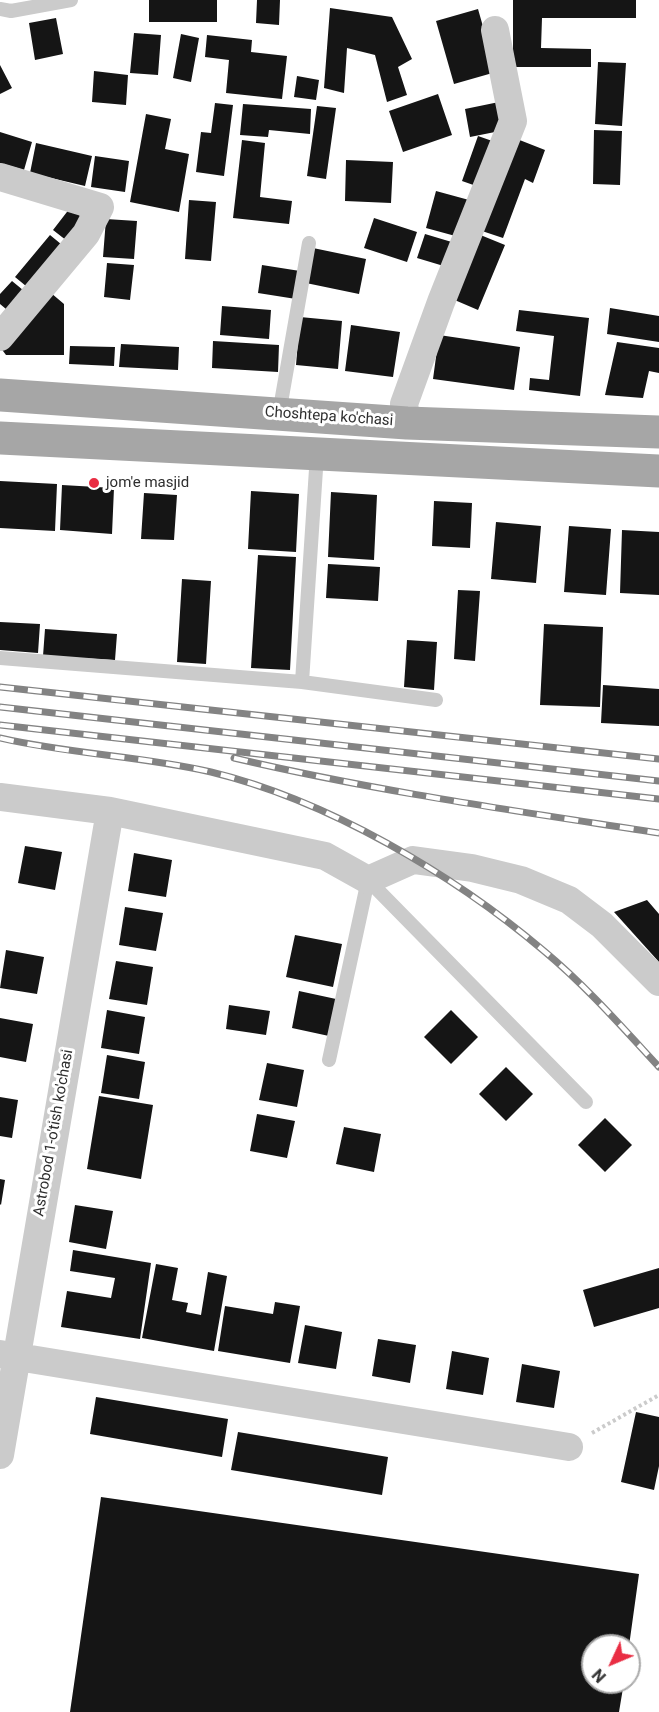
<!DOCTYPE html>
<style>
body{margin:0}
#map{position:relative;width:659px;height:1712px;overflow:hidden;background:#fff;font-family:Roboto,sans-serif}
canvas{display:block}
.north{position:absolute;left:581px;top:1634px;width:60px;height:60px;box-sizing:border-box;background:#fff;border:2px solid #ababab;border-radius:50%;rotate:226deg;font-size:16px;font-weight:700;line-height:24px;text-align:center;color:#2e2e2e}
.north::after{content:'';display:block;margin:auto;width:21px;height:27px;background:#e92d43;clip-path:polygon(50% 0,100% 100%,50% 72%,0 100%)}
</style>
<div id="map">
<canvas width="659" height="1712"></canvas>
<div class="north">N</div>
</div>
<script>
const c = document.querySelector('canvas').getContext('2d');
c.lineJoin = 'round';
function fillPath(path, color) { c.fillStyle = color; c.fill(path, 'evenodd'); }
function trace(path, color, width, dash) { c.strokeStyle = color; c.lineWidth = width; c.lineCap = dash ? 'butt' : 'round'; c.setLineDash(dash || []); c.stroke(path); }
function label(font, color, halo, rows, align = 'center') {
  c.font = font + ' Roboto,sans-serif'; c.lineWidth = 6; c.setLineDash([]); c.textBaseline = 'middle'; c.strokeStyle = halo; c.fillStyle = color; for (const [text, x, y, turn = 0] of rows) {
    c.save(); c.translate(x, y); c.rotate((+turn || 0) * Math.PI / 180); c.textAlign = isNaN(turn) ? turn : align; if (halo) c.strokeText(text, 0, 0); c.fillText(text, 0, 0); c.restore();
  }
}
fillPath(new Path2D(`
 M149,0H217V22H149Z
 M257,0H280L279,25L256,23Z
 M513,0H636V18H542L541,48L591,49V67H513Z
 M330,8L392,17L412,59L398,67L407,95L387,102L375,55L347,48L344,93L324,88Z
 M478,9L496,72L454,84L436,21Z
 M56,18L63,54L35,60L29,23Z
 M134,33L161,35L158,75L130,73Z
 M181,34L199,38L191,82L173,78Z
 M207,35L252,40L251,52L287,56L282,99L226,93L229,60L205,57Z
 M598,62L626,63L622,126L595,124Z
 M0,65L12,88L0,94Z
 M94,71L128,75L126,105L92,102Z
 M297,76L319,80L316,100L294,97Z
 M438,94L452,135L403,152L389,111Z
 M499,102L505,130L470,137L465,109Z
 M215,103L233,105L224,176L196,172L201,132L211,133Z
 M243,104L311,109L310,134L269,130L268,137L240,135Z
 M317,106L336,108L326,179L307,176Z
 M146,114L171,119L165,149L189,154L179,212L130,202Z
 M594,130L622,131L620,185L593,184Z
 M0,132L32,142L24,170L0,163Z
 M478,136L498,143L482,188L462,181Z
 M517,139L545,150L533,183L525,179L503,238L482,231Z
 M242,140L265,143L260,197L292,201L289,224L233,218Z
 M36,143L92,156L85,186L30,173Z
 M95,156L129,161L125,192L91,187Z
 M346,160L393,162L391,203L345,201Z
 M436,191L469,200L459,237L426,228Z
 M189,200L216,202L211,261L185,259Z
 M70,208L88,222L71,244L53,230Z
 M374,218L417,232L407,262L364,248Z
 M106,219L137,221L134,259L103,257Z
 M425,234L455,243L447,267L417,258Z
 M478,234L505,245L478,310L450,298Z
 M50,235L67,249L32,291L15,277Z
 M313,248L366,259L359,294L306,283Z
 M107,263L134,265L130,300L104,297Z
 M262,265L300,271L296,299L258,293Z
 M12,281L29,295L12,314L0,304V294Z
 M51,293L64,304V355H6L0,347Z
 M222,306L271,310L269,339L220,335Z
 M610,308L659,316V342L607,334Z
 M519,310L589,318L580,396L529,390L530,378L549,380L554,336L516,331Z
 M300,317L342,321L338,369L296,365Z
 M351,325L400,332L393,377L345,371Z
 M439,335L520,347L514,390L433,379Z
 M213,341L279,345L278,372L212,368Z
 M617,342L659,348V373L649,371L643,398L605,395Z
 M121,344L179,347L178,370L119,367Z
 M70,346L115,347L114,366L69,364Z
 M0,481L57,484L55,531L0,528Z
 M62,485L114,488L112,534L60,530Z
 M251,491L299,494L296,552L248,549Z
 M331,492L377,495L374,560L328,557Z
 M144,493L177,495L174,540L141,539Z
 M434,501L472,503L470,548L432,546Z
 M496,522L541,526L536,583L491,579Z
 M569,526L611,529L606,595L564,592Z
 M622,530L659,532V595L620,593Z
 M258,555L296,557L290,670L251,668Z
 M328,564L380,567L378,601L326,598Z
 M182,579L211,581L206,664L177,662Z
 M458,590L480,591L475,661L454,659Z
 M0,622L40,624L38,653L0,650Z
 M544,624L603,627L600,707L540,705Z
 M45,629L117,634L115,660L43,656Z
 M407,640L437,642L434,690L404,687Z
 M603,685L659,689V726L601,723Z
 M25,846L62,852L55,890L18,883Z
 M134,853L172,860L166,897L128,891Z
 M647,900L659,914V962L614,912Z
 M125,907L163,913L156,951L119,945Z
 M295,935L342,944L333,987L286,977Z
 M6,950L44,957L37,994L0,988Z
 M116,961L153,967L147,1005L109,999Z
 M299,991L336,999L329,1036L292,1028Z
 M229,1005L270,1011L266,1035L226,1029Z
 M107,1010L145,1017L139,1054L101,1048Z
 M451,1010L478,1037L451,1064L424,1037Z
 M0,1018L33,1024L26,1062L0,1057Z
 M107,1055L145,1062L139,1099L101,1093Z
 M267,1063L304,1070L297,1107L259,1100Z
 M506,1067L533,1094L506,1121L479,1094Z
 M99,1096L153,1105L141,1179L87,1169Z
 M0,1097L18,1100L12,1138L0,1136Z
 M257,1114L295,1121L287,1158L250,1151Z
 M605,1118L632,1145L605,1172L578,1145Z
 M344,1127L381,1134L374,1172L336,1164Z
 M0,1179L5,1180L1,1205L0,1204Z
 M75,1205L113,1211L106,1249L69,1242Z
 M73,1250L151,1263L140,1339L61,1327L67,1291L111,1298L115,1278L70,1271Z
 M156,1264L178,1268L172,1300L188,1303L186,1312L201,1315L208,1272L227,1276L214,1351L142,1338Z
 M659,1268V1308L594,1327L583,1290Z
 M275,1302L300,1306L290,1363L218,1351L225,1306L273,1314Z
 M305,1325L342,1332L336,1369L298,1363Z
 M378,1339L416,1345L410,1383L372,1376Z
 M452,1351L489,1358L483,1395L446,1389Z
 M522,1364L560,1371L554,1408L516,1402Z
 M96,1397L228,1419L222,1457L90,1434Z
 M636,1412L659,1417V1466L654,1490L621,1482Z
 M238,1432L388,1457L382,1495L231,1470Z
 M101,1497L639,1574L629,1646H593V1682H624L619,1712H70Z`), '#151515');
trace(new Path2D(`
 M592,1433L659,1395`), '#cbcbcb', 4, [3, 3]);
trace(new Path2D(`
 M0,9L11,11L71,0
 M279,414L309,243
 M0,658L302,682L436,700
 M302,682L317,454
 M329,1060L368,880L586,1102`), '#cbcbcb', 14);
trace(new Path2D(`
 M0,177L100,207L86,234L0,337
 M407,423L404,404L441,302L513,121L495,30
 M0,797L110,811L325,856L368,880L413,860L472,868L521,880L569,900L602,925L659,982
 M0,1354L569,1447
 M0,1455L110,811`), '#cbcbcb', 28);
trace(new Path2D(`
 M0,395L407,423L659,432
 M0,438L659,471`), '#a6a6a6', 33);
const rail = new Path2D(`
 M0,687L659,759
 M0,707L659,781
 M0,725L659,799
 M0,738C69,754 141,756 211,772C327,800 453,874 544,951C586,986 622,1027 659,1067
 M234,758C374,791 517,811 659,833`);
trace(rail, '#838383', 7);
trace(rail, '#fff', 4.5, [14]);
for (const [x, y, r, color] of [
 [94,483,6,"#e92d43"]
]) { const dot = new Path2D(); dot.arc(x, y, r, 0, 2 * Math.PI); c.fillStyle = color; c.fill(dot); trace(dot, '#fff', 2); }
label('15px', '#2e2e2e', '#fff', [
 ["Choshtepa ko'chasi",329,417,4],
 ["Astrobod 1-o'tish ko'chasi",54,1133,-80]
]);
label('15px', '#2e2e2e', '#fff', [
 ["jom'e masjid",106,483]
], 'left');
</script>
